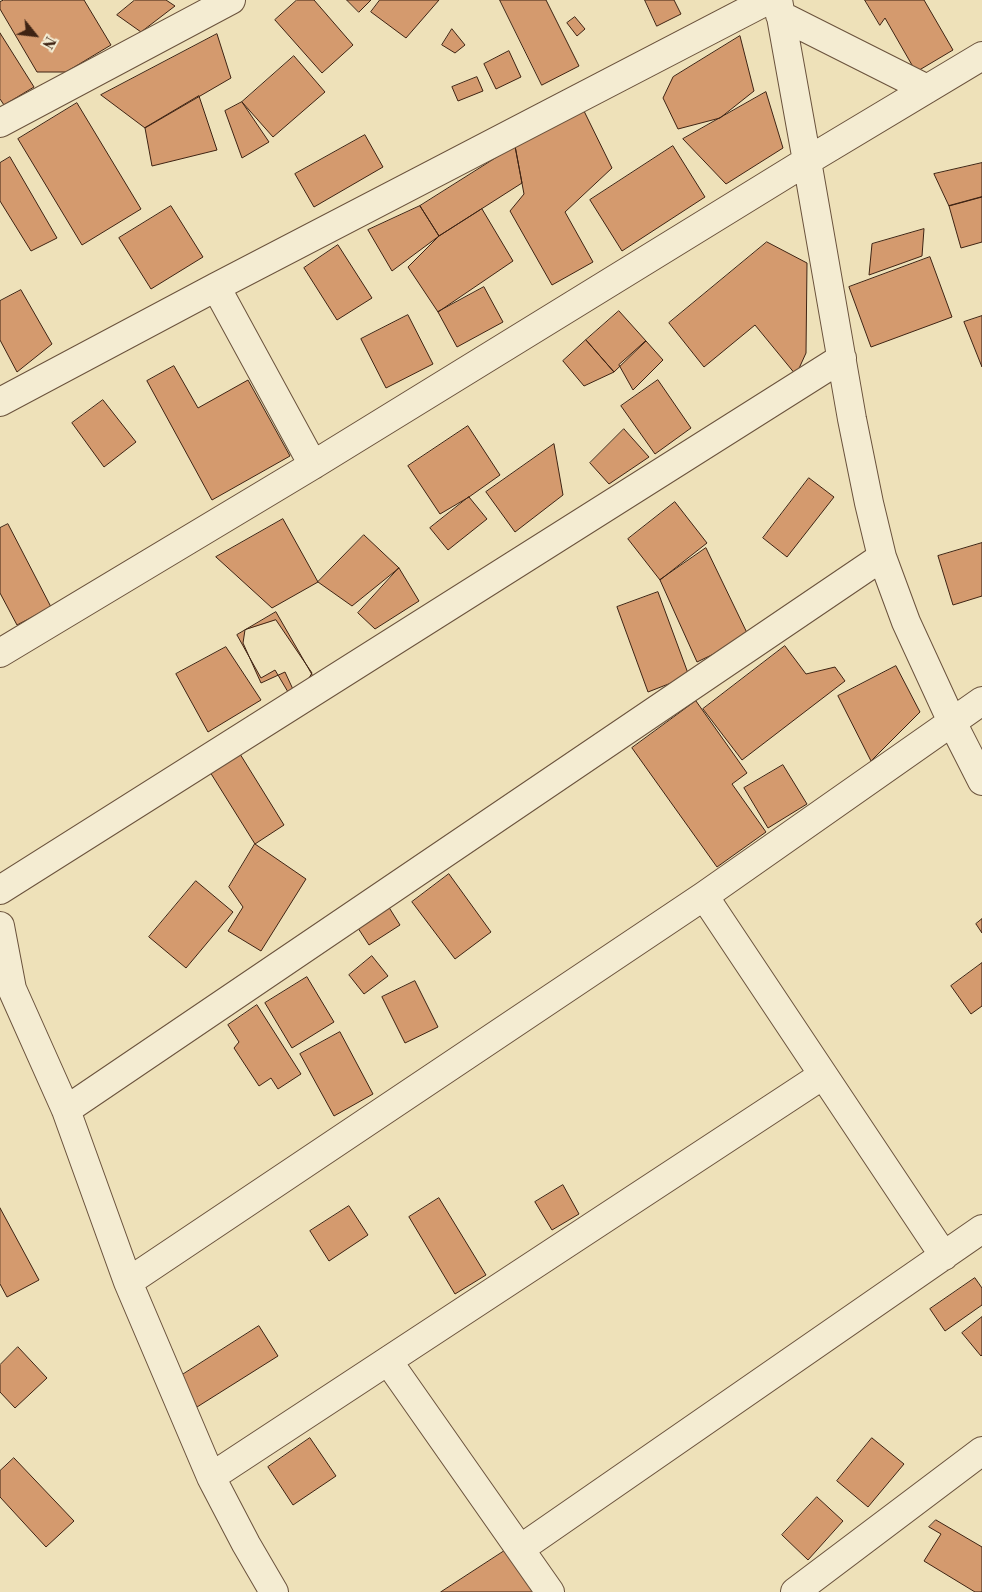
<!DOCTYPE html>
<style>
body{margin:0}
#map{position:relative;width:982px;height:1592px;overflow:hidden;background:#eee1b9;font-family:"Libre Bodoni",serif}
canvas{display:block}
.north{position:absolute;left:10px;top:10px;width:50px;height:50px;-webkit-text-stroke:4px #f4ecd2;paint-order:stroke;rotate:119deg;font-size:14px;font-weight:700;line-height:20px;text-align:center;color:#3e2313}
.north::after{content:'';display:block;margin:auto;width:18px;height:22px;background:#3e2313;clip-path:polygon(50% 0,100% 100%,50% 72%,0 100%)}
</style>
<div id="map">
<canvas width="982" height="1592"></canvas>
<div class="north">N</div>
</div>
<script>
const c = document.querySelector('canvas').getContext('2d');
c.lineJoin = 'round';
function fillPath(path, color) { c.fillStyle = color; c.fill(path, 'evenodd'); }
function trace(path, color, width, dash) { c.strokeStyle = color; c.lineWidth = width; c.lineCap = dash ? 'butt' : 'round'; c.setLineDash(dash || []); c.stroke(path); }
const building = new Path2D(`
 M4,0H84L111,45L66,72H37L0,9V2Z
 M135,0H166L175,6L141,32L117,15Z
 M297,0H314L353,45L322,73L275,20Z
 M347,0H371L359,12Z
 M380,0H439L406,38L371,12Z
 M500,0H546L579,66L542,85Z
 M645,0H674L681,14L657,26Z
 M865,0H924L953,50L916,72L885,18L880,25Z
 M575,17L585,29L577,36L567,23Z
 M452,29L465,45L455,53L442,45Z
 M0,33L34,87L4,105L0,99Z
 M217,34L231,78L145,128L101,95Z
 M740,36L754,91L720,118L678,129L663,98L673,77Z
 M509,51L521,77L496,89L484,64Z
 M294,56L325,92L273,137L242,102Z
 M477,77L483,91L458,101L452,87Z
 M766,92L783,148L726,184L683,139Z
 M199,96L217,150L152,166L145,128Z
 M242,102L269,142L242,158L225,111Z
 M77,103L141,209L82,245L18,139Z
 M584,111L612,168L565,212L593,262L552,285L510,211L524,194L515,146Z
 M365,135L383,167L314,207L295,174Z
 M515,146L522,183L439,236L420,206Z
 M673,146L705,197L622,251L590,200Z
 M10,157L57,238L31,251L0,201V163Z
 M982,163V197L949,206L934,174Z
 M982,197V242L961,248L949,206Z
 M171,206L203,257L151,289L119,238Z
 M420,206L439,236L392,271L368,230Z
 M482,209L513,261L438,312L408,267L439,236Z
 M924,229L922,256L869,275L872,244Z
 M767,242L807,263L806,353L796,375L755,325L704,367L669,323Z
 M338,245L372,298L337,320L304,268Z
 M930,257L952,317L871,347L849,287Z
 M484,287L503,322L457,347L438,312Z
 M21,290L52,344L17,372L0,340V301Z
 M619,311L646,341L614,372L586,340Z
 M408,315L433,364L386,388L361,339Z
 M982,316V367L964,322Z
 M586,340L614,372L584,386L563,361Z
 M646,341L663,360L633,390L619,365Z
 M174,366L198,408L248,380L290,456L212,500L147,381Z
 M658,380L691,428L655,454L621,406Z
 M103,400L136,442L104,467L72,423Z
 M468,426L500,475L469,497L440,514L408,466Z
 M624,429L649,457L609,484L590,463Z
 M554,444L563,495L515,532L486,492Z
 M809,478L834,497L787,557L763,538Z
 M469,497L487,519L448,550L430,528Z
 M675,502L707,543L660,580L628,539Z
 M283,519L318,582L272,608L216,557Z
 M8,524L51,607L17,625L0,593V528Z
 M364,535L399,568L352,606L318,582Z
 M982,543V596L953,605L938,556Z
 M706,548L749,637L697,662L660,580Z
 M399,568L419,601L375,629L358,613Z
 M658,592L689,676L648,692L617,607Z
 M276,612L318,685L288,692L275,670L261,678L237,635Z
 M276,620L312,673L297,698L285,672L261,683L243,643L245,630Z
 M785,646L806,674L835,667L845,681L742,760L703,709Z
 M226,647L261,700L208,732L176,674Z
 M896,666L920,712L871,761L838,696Z
 M696,701L747,773L732,784L766,832L717,867L632,748Z
 M240,754L284,825L255,844L210,772Z
 M783,765L807,804L768,828L744,788Z
 M255,844L306,879L261,951L228,931L243,907L229,887Z
 M449,874L491,932L455,959L412,902Z
 M196,881L233,912L186,968L149,937Z
 M385,901L400,925L369,945L354,922Z
 M982,919V933L976,924Z
 M372,956L388,976L364,994L349,975Z
 M982,963V1006L971,1014L951,986Z
 M307,977L334,1022L292,1048L265,1003Z
 M415,981L438,1027L405,1043L382,997Z
 M257,1005L301,1074L278,1089L271,1078L259,1086L234,1048L239,1042L228,1025Z
 M340,1032L373,1094L334,1116L300,1054Z
 M563,1185L579,1214L552,1230L535,1202Z
 M439,1198L486,1275L455,1294L409,1217Z
 M349,1206L368,1235L329,1261L310,1231Z
 M0,1208L39,1280L7,1297L0,1284Z
 M975,1278L982,1288V1305L945,1331L930,1309Z
 M982,1317V1355L981,1356L962,1333Z
 M259,1326L278,1356L197,1407L179,1377Z
 M18,1347L47,1378L15,1408L0,1392V1365Z
 M310,1438L336,1476L293,1505L268,1467Z
 M872,1438L904,1464L868,1507L837,1481Z
 M14,1458L74,1521L46,1547L0,1497V1471Z
 M817,1497L843,1521L808,1560L782,1535Z
 M936,1520L982,1547V1592H975L924,1561L941,1534L929,1527Z
 M509,1548L537,1592H441Z`);
fillPath(building, '#d49a6e');
trace(building, '#3e2313', 1);
const minor = new Path2D(`
 M778,0L807,161L852,419L869,503L882,557L906,622L952,722L982,781
 M780,15L927,89
 M0,123L231,0
 M216,287L313,465
 M0,402L216,287L768,0
 M0,653L313,465L807,161L982,56
 M0,890L842,358
 M704,896L944,1256
 M0,926L12,989L66,1110L128,1282L211,1477L246,1544L274,1592
 M66,1110L882,557
 M128,1282L704,896L982,701
 M388,1361L550,1592
 M211,1477L823,1075
 M520,1549L982,1229
 M795,1592L982,1451`);
trace(minor, '#6a523c', 30);
trace(minor, '#f4ecd2', 28);
</script>
